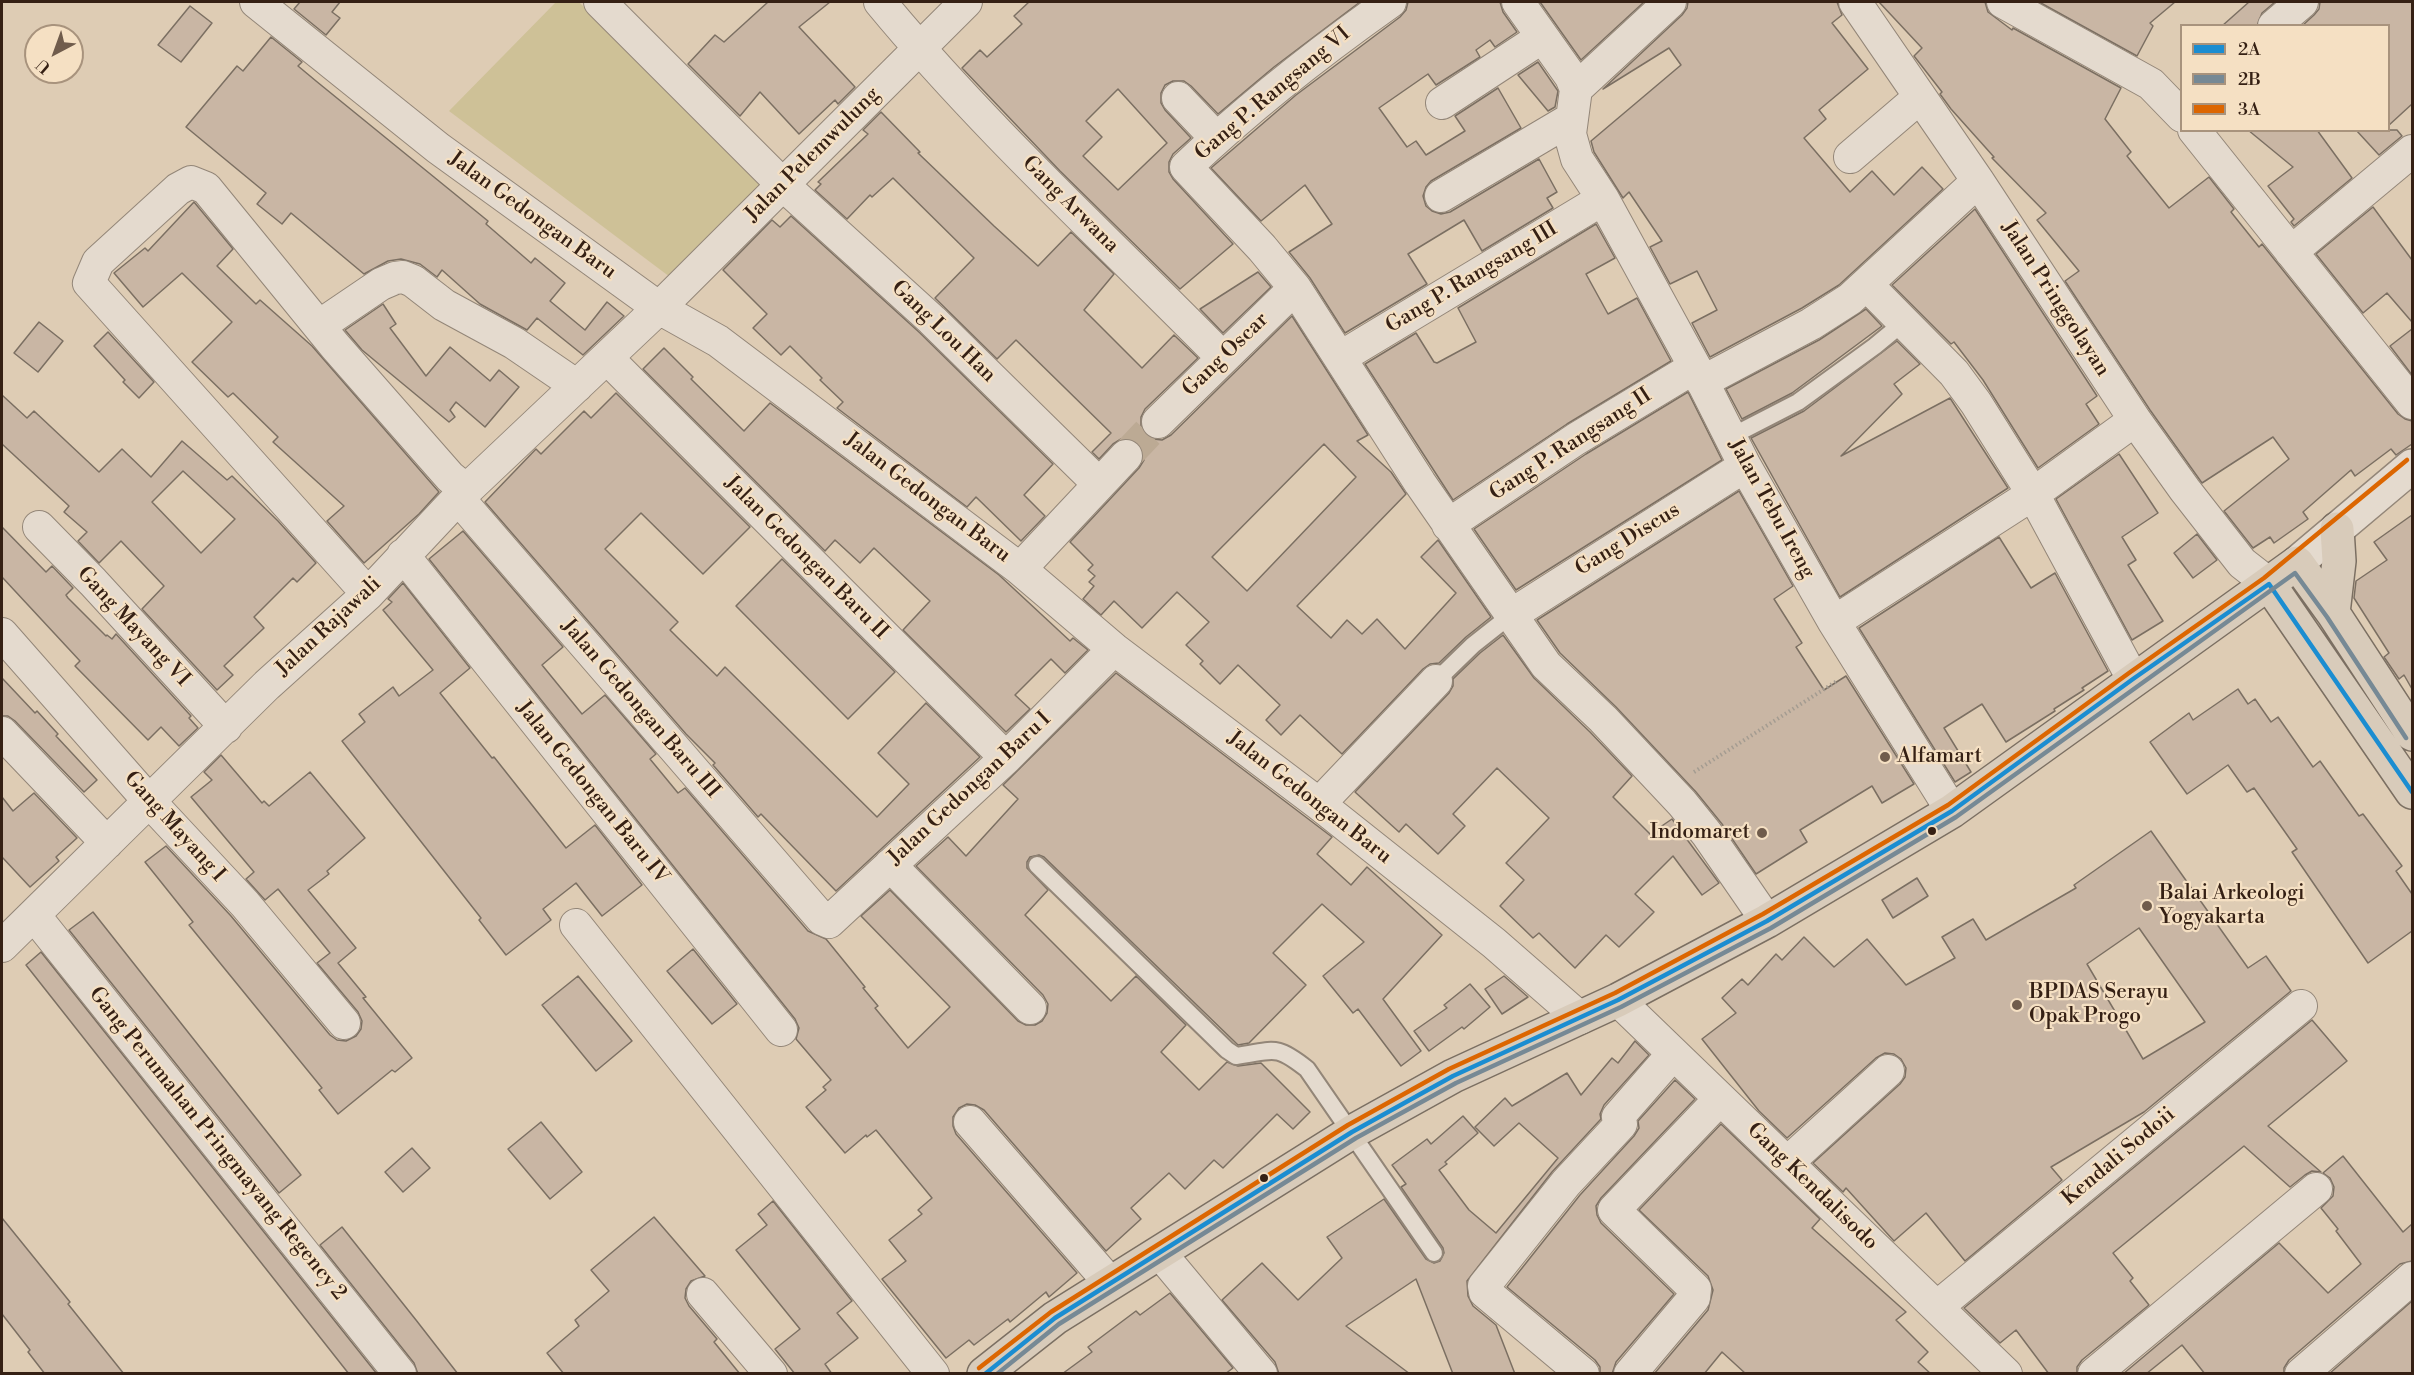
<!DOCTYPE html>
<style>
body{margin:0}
#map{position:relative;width:2414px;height:1375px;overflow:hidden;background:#deccb4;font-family:"Libre Bodoni",serif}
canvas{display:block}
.frame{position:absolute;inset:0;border:3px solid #352014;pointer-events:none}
.legend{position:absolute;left:2180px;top:24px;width:210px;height:108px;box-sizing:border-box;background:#f5e0c3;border:2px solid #a8937d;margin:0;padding:8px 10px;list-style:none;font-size:18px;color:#352014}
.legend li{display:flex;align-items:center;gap:12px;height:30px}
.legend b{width:30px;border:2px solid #a8937d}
.north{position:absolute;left:24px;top:24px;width:60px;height:60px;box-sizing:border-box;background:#f5e0c3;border:2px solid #a8937d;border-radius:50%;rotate:221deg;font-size:16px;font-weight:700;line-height:24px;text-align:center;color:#352014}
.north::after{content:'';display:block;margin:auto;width:21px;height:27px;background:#705c4c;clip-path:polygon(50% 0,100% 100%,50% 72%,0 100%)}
</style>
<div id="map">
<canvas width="2414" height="1375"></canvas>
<div class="frame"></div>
<ul class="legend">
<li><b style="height:8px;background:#1b8dd1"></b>2A</li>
<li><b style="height:8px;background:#768995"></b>2B</li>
<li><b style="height:8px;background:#dc6601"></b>3A</li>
</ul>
<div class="north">U</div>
</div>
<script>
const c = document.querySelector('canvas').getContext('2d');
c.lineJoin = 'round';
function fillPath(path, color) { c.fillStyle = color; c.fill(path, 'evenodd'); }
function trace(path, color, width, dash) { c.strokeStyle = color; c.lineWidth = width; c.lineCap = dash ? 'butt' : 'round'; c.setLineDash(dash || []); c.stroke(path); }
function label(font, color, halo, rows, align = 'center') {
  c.font = font + ' "Libre Bodoni",serif'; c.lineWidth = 4.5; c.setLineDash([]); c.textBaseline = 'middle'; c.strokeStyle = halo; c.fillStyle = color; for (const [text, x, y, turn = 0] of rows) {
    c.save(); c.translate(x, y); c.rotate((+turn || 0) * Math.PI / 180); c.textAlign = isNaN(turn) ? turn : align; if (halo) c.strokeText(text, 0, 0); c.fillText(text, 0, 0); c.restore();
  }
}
fillPath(new Path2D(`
 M556,2H579L763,185L670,277L449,111Z`), '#cec197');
const building = new Path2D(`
 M300,2H340L332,12L340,18L326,35L294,9Z
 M768,2H830L799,27L855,87L838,104L835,100L799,134L760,92L740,116L688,64L715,35L724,42Z
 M1029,2H1360L1274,67L1218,114L1191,86L1184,81H1173L1165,85L1161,93V103L1165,110L1191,138L1173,154L1169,162V172L1173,179L1233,244L1180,289L1060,171L962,68L980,50L987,57L1022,24L1014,16ZM1118,89L1167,143L1118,190L1083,156L1102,137L1086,121Z
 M1408,2H1500L1503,12L1517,32L1495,47L1490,40L1476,50L1480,57L1436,85L1428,74L1379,108L1407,147L1416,141L1426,155L1465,131L1455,116L1498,88L1521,128L1431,181L1426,187L1423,196L1426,206L1432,211L1441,214L1450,212L1539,159L1557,192L1547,198L1553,208L1482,251L1464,220L1408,254L1427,284L1345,333L1310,278L1289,252L1332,224L1305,185L1261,221L1211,168L1296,95L1400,17L1406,10Z
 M1540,2H1644L1581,60Z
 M1688,2H1837L1842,15L1832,23L1868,69L1819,110L1826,119L1804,138L1850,192L1872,171L1894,195L1922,167L1943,189L1839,285L1802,308L1710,357L1692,323L1717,310L1697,271L1670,284L1650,247L1662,241L1629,192L1623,198L1594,152L1591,141L1681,65L1669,48L1603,89L1682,15L1687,8Z
 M1879,2H1985L1988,12L2012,30L2013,28L2121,88L2105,119L2131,152L2127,156L2169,208L2209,177L2234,209L2231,212L2259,247L2262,244L2398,414L2405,419L2412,421V444L2396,455L2391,449L2355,476L2351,470L2303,512L2308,519L2274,543L2270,537L2253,548L2224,511L2289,459L2273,437L2202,483L2150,410L2065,281L2079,271L2037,220L2046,213L1992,158L1994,157L1951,109L1940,94L1942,92L1914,56L1922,48Z
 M2039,2H2175L2150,23L2153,26L2137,56Z
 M2249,2H2275L2262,13L2257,26H2222Z
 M2320,2H2412V104L2388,126V26H2302L2314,15L2319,9Z
 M190,6L212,23L181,62L158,45Z
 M271,37L302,62L298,66L316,81L488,221L486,224L531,263L535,258L565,283L550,301L585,330L607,302L624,316L583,355L537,318L527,330L480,304L442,270L437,277L420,264L401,259L388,261L364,274L291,213L282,224L257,204L266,193L186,127L237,66L243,71Z
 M1538,62L1558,91L1555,107L1548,111L1518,75Z
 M881,112L920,152L918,153L994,226L1038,266L1071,232L1114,274L1084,310L1142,368L1174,335L1198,358L1145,409L1141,417V427L1146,435L1153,439L1162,440L1171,435L1292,316L1368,435L1357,441L1391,472L1406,494L1297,606L1331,638L1347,620L1362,634L1377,619L1405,649L1456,593L1421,557L1438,540L1491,617L1466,637L1439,663L1430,664L1423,669L1342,754L1300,715L1281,735L1266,720L1280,705L1238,665L1220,684L1200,664L1203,661L1186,645L1209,622L1177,592L1142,628L1114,601L1101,615L1083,599L1094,586L1089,582L1095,576L1088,570L1093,565L1070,542L1139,468L1144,460L1143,450L1138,443L1131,439H1121L1113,444L1099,459L1092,452L1111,433L1016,340L997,359L935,298L974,258L893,178L872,197L870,195L847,219L815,190L821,184L818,182L868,134L863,130ZM1324,444L1356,477L1247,591L1212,557Z
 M2248,130H2317L2352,178L2294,226L2291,222L2294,219L2268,186L2293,167Z
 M2356,130H2397L2402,136L2379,155Z
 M194,202L233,249L217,266L256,304L260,300L312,346L439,492L419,514L364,563L327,521L344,506L273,442L278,437L233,393L228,397L192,362L232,322L182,273L143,307L114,273L145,248L148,251Z
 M2373,207L2412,260V322L2387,293L2363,313L2316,254Z
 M1975,209L2097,396L2086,404L2099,424L2038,468L1983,380L1954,342L1951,344L1892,285Z
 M791,216L920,333L1053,464L1024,495L1045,516L1021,541L976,497L967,507L837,408L843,402L820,380L822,378L790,346L781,355L753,328L767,314L723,270L772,220L780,227Z
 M1596,224L1615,258L1586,274L1608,314L1637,298L1671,361L1567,424L1453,500L1365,364L1416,333L1434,362L1437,363L1476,342L1458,308Z
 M1258,272L1271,287L1223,333L1200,309Z
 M383,304L396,324L390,328L426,376L450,347L490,381L499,370L519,387L485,427L456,402L450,410L455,417L449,422L362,350L345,330Z
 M1866,309L1882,326L1792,393L1742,419L1726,389L1819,340Z
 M39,322L63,341L38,372L14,353Z
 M2412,329V375L2390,346Z
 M108,332L154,382L139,398L123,382L125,380L94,346Z
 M1897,341L1920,364L1894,384L1902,394L1841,456L1950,398L2008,488L1840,597L1751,438L1804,411Z
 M664,348L693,377L691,379L744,431L770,403L999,575L1070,641L1073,638L1088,650L1065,673L1051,659L1015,695L1030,709L1006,732L903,630L930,601L874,548L860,563L835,540L825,551L643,369Z
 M1688,392L1722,460L1516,590L1474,529L1586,454Z
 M616,393L750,527L703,574L641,513L605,549L678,622L670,630L679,639L717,676L725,667L877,817L909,784L878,753L926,703L980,757L836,891L761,814L758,817L713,765L715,763L686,734L485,502L536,449L541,454L584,411L591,418Z
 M2,395L27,418L34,411L99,472L122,449L151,477L182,441L227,480L232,476L278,521L316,563L297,582L293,578L254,617L264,628L224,666L233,675L217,690L142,609L164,586L121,541L99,563L78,541L87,532L64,512L69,506L2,444ZM183,471L235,519L201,553L152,502Z
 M2119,454L2158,513L2122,537L2136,560L2128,565L2163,621L2132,640L2056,499Z
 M1739,491L1793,586L1774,599L1802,643L1796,647L1824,690L1846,676L1914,784L1882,803L1872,786L1800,830L1807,842L1756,874L1722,824L1696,792L1616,707L1560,653L1537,620Z
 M2412,515V689L2404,675L2399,679L2384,657L2389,653L2354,598L2356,581L2387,560L2374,542Z
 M2,527L46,572L52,566L73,588L66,595L68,598L106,636L107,635L112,639L116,634L191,716L189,718L198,728L179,746L161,727L148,740L75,666L80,661L2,577Z
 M463,531L563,647L542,665L582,714L605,695L656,754L650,759L678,793L685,788L808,931L826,939L865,987L863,988L878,1006L875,1008L908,1048L950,1007L861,916L890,890L1018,1021L1026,1025H1035L1042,1021L1047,1013L1048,1004L1043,995L916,866L948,837L966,856L1018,799L1003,785L1116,673L1332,837L1317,854L1351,885L1367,867L1442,935L1383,999L1421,1051L1401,1066L1358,1009L1353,1013L1323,976L1364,942L1322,904L1273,953L1306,985L1249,1043L1238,1045L1044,857L1039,855L1030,857L1027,862V868L1048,890L1025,915L1111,1001L1136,976L1186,1025L1161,1052L1199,1090L1227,1062L1238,1066L1261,1063L1310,1112L1293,1129L1277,1114L1223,1168L1214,1160L1185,1189L1169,1173L1131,1208L1141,1219L1106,1251L984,1110L975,1105L967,1104L959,1108L953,1117V1126L956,1134L1077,1273L1049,1297L1046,1292L1010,1322L1008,1319L974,1345L969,1340L946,1358L882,1279L906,1261L889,1240L922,1214L918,1210L932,1198L876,1130L867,1137L866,1135L845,1153L806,1107L826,1090L823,1087L831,1080L796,1039L799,1028L795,1019L429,559Z
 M2197,534L2217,560L2193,578L2174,553Z
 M1999,537L2031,588L2055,573L2108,671L2082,688L2084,690L2054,709L2055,711L2006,742L1982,704L1944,728L1971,772L1955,782L1859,628Z
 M782,559L895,672L848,719L736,606Z
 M403,583L470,668L440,693L492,758L494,757L566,848L595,825L642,885L602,916L576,883L543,909L551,920L506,955L479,920L481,918L342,741L365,722L359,714L393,687L399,696L433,670L383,610L392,602L388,599Z
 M1503,635L1534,678L1590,732L1632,776L1613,797L1650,834L1672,819L1719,883L1702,895L1673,856L1635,894L1654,912L1619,947L1606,935L1575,968L1539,933L1533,938L1500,906L1524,880L1506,863L1549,818L1497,768L1453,814L1465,826L1438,854L1406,824L1399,832L1355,792L1449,693L1453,686V679L1480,653Z
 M2,678L35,713L37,711L58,734L56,736L97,780L84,792L15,721L8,716H2Z
 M2238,689L2248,704L2255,699L2271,722L2278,717L2313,767L2320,761L2359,816L2363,814L2402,866L2396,871L2412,894V931L2368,963L2292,852L2297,849L2254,788L2247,792L2228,765L2187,794L2150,742L2189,713L2193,720Z
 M221,755L262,803L264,801L269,806L310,772L365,838L327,871L329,874L308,890L356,948L338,963L366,997L363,998L412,1058L395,1072L392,1070L338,1114L319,1090L322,1088L189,925L193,922L145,862L166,846L231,916L330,1035L337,1040L346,1041L356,1036L361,1029L362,1021L358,1012L317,963L330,953L278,889L265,900L246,879L254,872L191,797L212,780L204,772Z
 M34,793L77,838L56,857L59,861L30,887L2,857V797L13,811Z
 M2151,831L2248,968L2266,956L2291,991L2144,1112L2051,1167L2062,1180L1965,1261L1926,1213L1894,1241L1846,1188L1843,1192L1813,1163L1900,1084L1905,1077L1906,1068L1901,1059L1894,1054L1885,1053L1876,1058L1787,1138L1759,1111L1702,1039L1736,1013L1722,998L1742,979L1748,985L1776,954L1782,960L1804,937L1834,967L1867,939L1906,985L1955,958L1942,937L1973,919L1986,940L2076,888L2074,885ZM2139,928L2205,1022L2143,1059L2087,964Z
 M1917,878L1928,896L1893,918L1882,900Z
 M93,912L301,1175L279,1193L69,930Z
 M693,949L737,1004L712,1024L667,971Z
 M41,952L377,1374H349L26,965Z
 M578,976L632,1041L596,1071L542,1005Z
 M1504,976L1528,997L1502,1014L1485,989Z
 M1470,984L1490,1007L1464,1029L1462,1027L1429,1051L1414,1031L1447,1008L1444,1005Z
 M2312,1020L2347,1061L2268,1126L2321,1172L2312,1171L2305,1175L2290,1187L2244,1146L2113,1253L2133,1278L2130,1281L2149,1305L2082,1360L2077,1367V1374H2049L2016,1330L2000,1343L1964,1308Z
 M1635,1041L1649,1055L1604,1105L1600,1114L1601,1119L1552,1172L1467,1281L1468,1296L1473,1306L1496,1325L1515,1374H1453L1416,1279L1346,1326L1410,1374H1279L1275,1362L1222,1300L1262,1263L1298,1300L1342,1258L1327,1237L1384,1199L1426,1259L1434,1263L1440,1261L1444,1253L1443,1248L1401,1187L1406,1184L1392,1165L1427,1139L1431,1144L1463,1116L1478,1133L1445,1162L1447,1164L1439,1170L1469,1210L1496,1233L1558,1158L1519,1123L1494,1146L1475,1127L1505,1098L1512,1106L1567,1073L1581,1095L1612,1058L1618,1063Z
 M1675,1080L1695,1099L1601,1198L1596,1206L1597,1215L1601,1223L1674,1294L1616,1362L1612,1374H1600V1367L1595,1360L1507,1287L1580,1195L1634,1136L1639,1128L1638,1121Z
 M541,1122L582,1172L550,1199L508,1149Z
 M1721,1124L1820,1219L1812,1228L1906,1312L1896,1320L1928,1352L1918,1362L1931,1374H1746L1722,1352L1704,1374H1654L1708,1310L1713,1290L1708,1276L1639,1210Z
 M412,1148L430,1168L403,1192L385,1172Z
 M2343,1156L2403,1232L2412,1224V1261L2400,1264L2289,1360L2284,1368V1374H2205L2182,1345L2146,1374H2123L2279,1243L2328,1293L2361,1264L2336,1231L2338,1229L2321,1208L2333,1196L2334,1187L2330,1178L2323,1173Z
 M773,1201L852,1301L837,1313L858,1338L825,1364L832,1374H795L775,1349L800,1329L736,1250L767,1225L758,1214Z
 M654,1217L705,1276L691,1281L686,1289L685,1298L689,1306L717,1339L714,1342L740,1374H564L547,1353L579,1326L575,1320L609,1291L591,1270Z
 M2,1218L70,1302L68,1304L124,1374H45L28,1352L30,1350L2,1314Z
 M342,1227L416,1320L458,1374H418L414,1363L320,1245Z
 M1170,1293L1233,1368L1225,1374H1062L1092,1352L1088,1347L1136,1311L1140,1315Z
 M2412,1301V1374H2329Z`);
fillPath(building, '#c9b6a4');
trace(building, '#7b6f62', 1.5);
trace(new Path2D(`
 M1126,456L1158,422`), '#bcaa94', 32, [32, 16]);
const service = new Path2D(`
 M1730,437L1798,402L1875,346L1904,322
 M1436,681L1473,645L1511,615
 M1037,865L1227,1050L1236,1056C1274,1051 1274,1043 1307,1069L1434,1253`);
const minor = new Path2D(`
 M256,2L438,148L659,308L718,341L1020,569L1114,649L1319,804L1494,943L1580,1018
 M600,2L782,184L932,320L1099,484
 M880,2C985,129 1107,240 1223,358
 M1390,2C1318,53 1250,106 1186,167L1262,248L1295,288L1420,483L1546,665L1603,719L1682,803L1707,834L1767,921
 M1518,2L1571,77L1576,89L1570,134L1577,159L1603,199L1695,367L1745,466L1834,622L1952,811
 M1855,2L1978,181L2135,420L2185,490L2242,563L2269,584
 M2003,2L2151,84L2182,116
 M2274,26L2302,2
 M1576,89L1670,2
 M1178,98L1216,138
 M1442,103L1541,38
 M2194,130L2412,403
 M1850,157L1920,97
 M1441,196L1571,119
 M2291,252L2412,151
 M1867,285L1954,373L1976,403L2033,494L2133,679
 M319,326L381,284L395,278L403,277L413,281L444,305L514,343L577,386
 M1341,357L1603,199
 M607,358L1006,758
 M1702,382L1811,324L1850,299L1978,181
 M1158,422L1295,288
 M458,498L822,919L829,922L1006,758L1114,649
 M1448,525L1576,439L1695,367
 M39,527L93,582L226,727
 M403,555L781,1030
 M1020,569L1126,456
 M368,594L89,283L98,262L178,189L191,182L206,188L335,346L450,477L466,490
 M1511,615L1745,466
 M1834,622L2033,494L2135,420
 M2,634L149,801L245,904L344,1023
 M2,733L107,843
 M1319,804L1436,681
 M890,865L1030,1008
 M34,915L400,1374
 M576,925L933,1374
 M2,946L267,685L368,594L458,498L659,308L966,2
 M1618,1000L2006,1374
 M970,1122L1110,1283
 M1787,1163L1888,1071
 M1160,1253L1261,1374
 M703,1294L771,1374
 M1937,1307L2301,1006
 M1583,1374L1485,1292L1484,1286L1566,1183L1621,1124L1618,1117L1673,1054
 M1630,1374L1694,1298L1695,1289L1614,1210L1720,1099
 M2094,1374L2316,1189
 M2301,1374L2412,1278`);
const tertiary = new Path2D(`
 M2297,563L2412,466`);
const primary = new Path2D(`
 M2269,584L2412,792
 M2333,613L2339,561L2337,529
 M984,1374L1055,1318L1352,1132L1453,1076L1618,1000L1767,921L1952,811L2297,563L2333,613L2412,734`);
trace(service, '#938678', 20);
trace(minor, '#938678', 34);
trace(tertiary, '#938678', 36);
trace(primary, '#7b6f62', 36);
trace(new Path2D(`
 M1694,772L1837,681`), '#a49c91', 4, [1.5, 3]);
trace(service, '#e4dace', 16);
trace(minor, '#e4dace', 32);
trace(tertiary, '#e4dace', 33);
trace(primary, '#d8cbba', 33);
trace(new Path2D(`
 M985,1374L1055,1318L1352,1132L1453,1076L1618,1000L1767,921L1952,811L2133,679L2269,584L2412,792`), '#1b8dd1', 4.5);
trace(new Path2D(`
 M997,1374L1059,1324L1356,1138L1456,1083L1621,1007L1771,928L1956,817L2295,573L2327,617L2406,738`), '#768995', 4.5);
trace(new Path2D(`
 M979,1368L1051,1312L1348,1125L1449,1069L1615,993L1763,914L1948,805L2129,673L2264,578L2407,460`), '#dc6601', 4.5);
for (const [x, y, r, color] of [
 [1885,757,6,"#705c4c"],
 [1932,831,5,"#352014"],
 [1762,833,6,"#705c4c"],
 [2147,906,6,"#705c4c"],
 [2017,1005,6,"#705c4c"],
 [1264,1178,5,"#352014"]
]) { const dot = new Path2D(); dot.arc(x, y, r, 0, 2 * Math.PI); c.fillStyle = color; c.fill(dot); trace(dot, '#f5e0c3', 2); }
label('21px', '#352014', '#f5e0c3', [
 ["Gang P. Rangsang VI",1273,94,-40],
 ["Jalan Pelemwulung",813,155,-45],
 ["Gang Arwana",1070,205,45],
 ["Jalan Gedongan Baru",532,216,36],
 ["Gang P. Rangsang III",1472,278,-31],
 ["Jalan Pringgolayan",2055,299,57],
 ["Gang Lou Han",943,332,44],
 ["Gang Oscar",1226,355,-44],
 ["Gang P. Rangsang II",1571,445,-33],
 ["Jalan Gedongan Baru",927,498,37],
 ["Jalan Tebu Ireng",1771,509,61],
 ["Gang Discus",1628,540,-32],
 ["Jalan Gedongan Baru II",806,558,45],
 ["Gang Mayang VI",133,627,47],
 ["Jalan Rajawali",329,627,-43],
 ["Jalan Gedongan Baru III",640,709,49],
 ["Jalan Gedongan Baru I",970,789,-43],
 ["Jalan Gedongan Baru IV",592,793,51],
 ["Jalan Gedongan Baru",1309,798,38],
 ["Gang Mayang I",174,827,48],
 ["Gang Perumahan Pringmayang Regency 2",217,1144,51],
 ["Kendali Sodoii",2119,1157,-40],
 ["Gang Kendalisodo",1812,1187,44]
]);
label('21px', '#352014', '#f5e0c3', [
 ["Alfamart",1897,757],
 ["Indomaret",1750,833,"right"],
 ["Balai Arkeologi",2159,894],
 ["Yogyakarta",2159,918],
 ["BPDAS Serayu",2029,993],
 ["Opak Progo",2029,1017]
], 'left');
</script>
